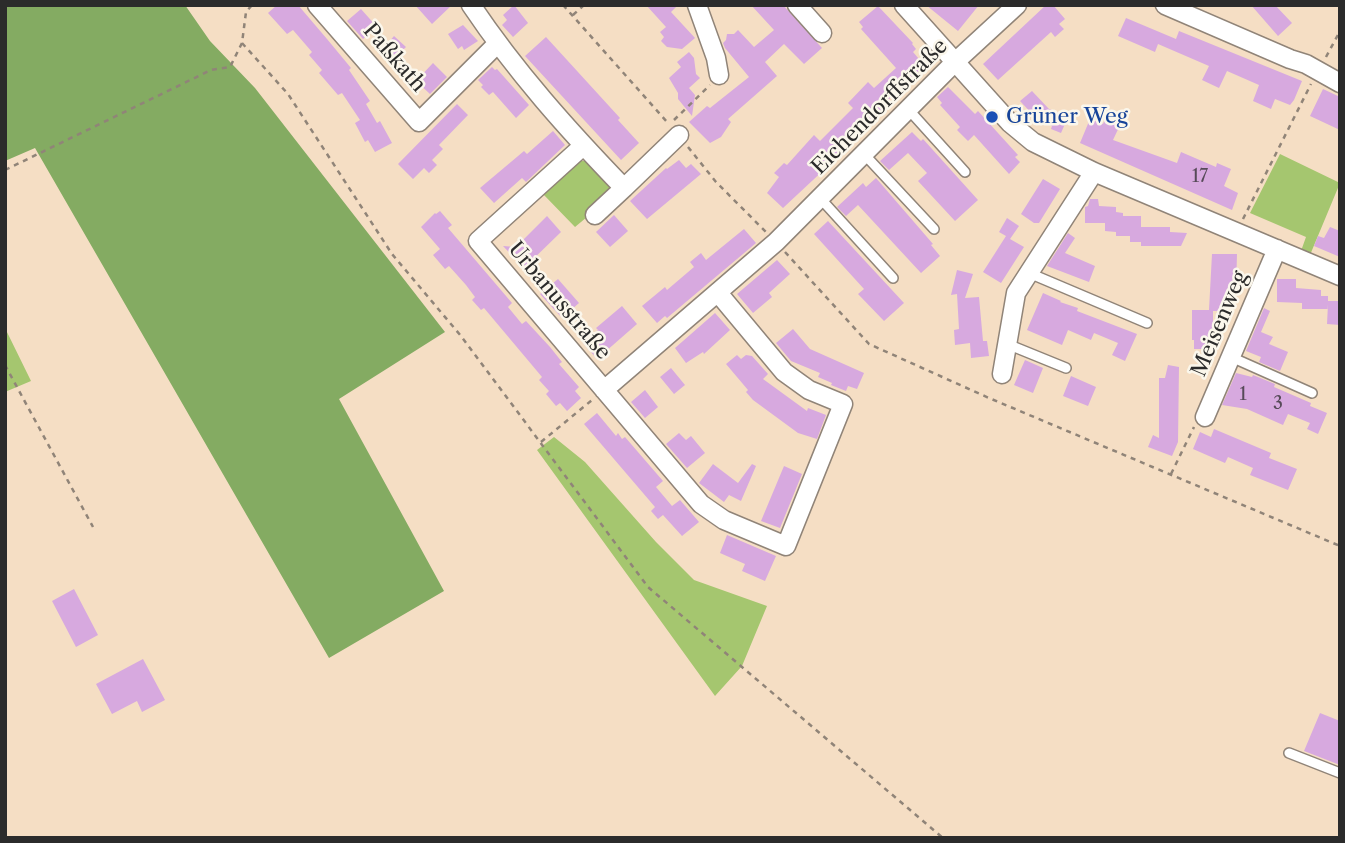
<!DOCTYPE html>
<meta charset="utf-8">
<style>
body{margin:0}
#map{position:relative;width:1345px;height:843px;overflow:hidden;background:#f5dec4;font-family:"Libre Caslon Text",serif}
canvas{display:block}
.frame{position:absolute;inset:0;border:7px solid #2b2b2b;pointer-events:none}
</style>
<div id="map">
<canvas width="1345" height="843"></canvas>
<div class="frame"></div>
</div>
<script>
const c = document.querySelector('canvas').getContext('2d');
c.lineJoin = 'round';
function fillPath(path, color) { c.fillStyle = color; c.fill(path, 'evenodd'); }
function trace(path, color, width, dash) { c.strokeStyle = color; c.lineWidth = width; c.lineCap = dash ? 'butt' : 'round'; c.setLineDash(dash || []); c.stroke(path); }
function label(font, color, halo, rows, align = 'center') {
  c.font = font + ' "Libre Caslon Text",serif'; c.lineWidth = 5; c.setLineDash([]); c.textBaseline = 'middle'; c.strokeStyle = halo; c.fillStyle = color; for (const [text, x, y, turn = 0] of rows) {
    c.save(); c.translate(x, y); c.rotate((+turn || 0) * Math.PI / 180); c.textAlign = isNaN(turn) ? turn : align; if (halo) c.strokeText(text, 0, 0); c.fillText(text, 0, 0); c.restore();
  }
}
fillPath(new Path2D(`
 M1280,154L1340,183L1310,255L1301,251L1306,237L1250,213Z
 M580,161H592L612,188L605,202L575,227L543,194Z
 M5,328L31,381L5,392Z
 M554,437L585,462L656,542L694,580L767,606L742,666L715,696L537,450Z`), '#a5c66f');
fillPath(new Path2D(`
 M5,5H185L210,41L255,88L445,332L339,399L444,591L329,658L35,148L5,161Z`), '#84ab62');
fillPath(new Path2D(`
 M277,5H298L327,39L351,68L349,70L370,101L366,104L377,123L380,121L392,143L375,152L368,140L365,142L355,123L360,120L342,93L338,95L319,73L322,70L309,55L312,52L293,30L287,34L268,13Z
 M415,5H452L432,24Z
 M514,5L528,23L513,37L502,25L507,20L503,15Z
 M646,5H678L671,12L695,38L682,49L667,47L661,41L664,37L660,32L666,27Z
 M751,5H783L822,48L804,64L784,44L765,62L777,76L728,119L731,122L721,137L710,143L689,122L707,106L710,108L749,77L725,48L723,43L726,40L727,34H734L738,30L754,47L774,30Z
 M926,5H979L958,31Z
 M1046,5H1053L1065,19L1059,24L1064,29L1055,37L1051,32L998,80L983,64Z
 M1251,5H1275L1292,23L1278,36Z
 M878,6L913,43L912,44L916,49L913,52L925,66L887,101L889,102L828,166L783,208L767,193L779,177L774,173L784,163L787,165L814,135L820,141L853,108L848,103L868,82L874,88L896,68L861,29L863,27L859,22Z
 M361,9L377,27L363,39L347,21Z
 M1126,18L1176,39L1179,31L1302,81L1294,100L1290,105L1275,99L1271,109L1253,101L1259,85L1227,71L1219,88L1202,80L1209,66L1158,44L1155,52L1118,36Z
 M463,25L478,41L464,50L462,46L458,49L448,34Z
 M394,36L406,47L389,63L379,54Z
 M546,37L620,118L618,120L639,143L621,160L525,56Z
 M689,52L694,58L696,74L700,78L689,88L695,95L692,116L678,99V93L669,78L681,67L677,62Z
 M433,63L447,77L430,94L416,81Z
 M492,67L495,70L497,69L529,105L516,118L493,92L489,95L481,87L483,85L478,80Z
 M948,87L975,114L978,111L1018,155L1015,157L1020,162L1009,174L974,135L968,141L957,130L960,127L940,105L942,103L937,97Z
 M1323,89L1340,97V130L1310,116Z
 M1032,91L1049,109L1068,117L1061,133L1051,129L1052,126L1037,119L1020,101Z
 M457,104L468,115L439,145L443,149L432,160L437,165L429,173L424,168L413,179L398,164Z
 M1106,117L1121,123L1113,140L1177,163L1181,152L1216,167L1217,163L1231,169L1224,186L1238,193L1232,210L1080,143L1090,119L1103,124Z
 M553,131L565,145L526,182L522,178L494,203L480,188L524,151L527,154Z
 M912,132L921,141L923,139L978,200L955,221L918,181L927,173L908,153L889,170L880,161Z
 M679,160L686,168L691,164L701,174L647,219L630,201L666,168L667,169Z
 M876,178L933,244L931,245L940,256L921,273L858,205L846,216L837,207L863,183L866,187Z
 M1043,179L1060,189L1039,223H1034L1021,214Z
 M1090,199H1098L1099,206L1116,207V212L1123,213V216H1141V227H1170V232L1187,233L1181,246H1141V242H1130V236H1116V232L1105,231V223H1085V207L1088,206Z
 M440,211L452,225L448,228L512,303L508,307L522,324L526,321L550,347L562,362L559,364L579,387L575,391L581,398L567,411L560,403L556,406L546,394L549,391L539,380L542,377L484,308L481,310L472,300L475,297L466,285L449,266L445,269L433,255L440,249L421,227L435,213L436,214Z
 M614,215L628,231L610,247L596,232Z
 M547,216L561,232L524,268L503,246L516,247Z
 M1007,218L1019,226L1010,239L1024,247L1001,283L983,272L1006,236L999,232Z
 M828,221L904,303L884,321L858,294L864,289L814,234Z
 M1330,227L1340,231V257L1314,246L1318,236L1324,238Z
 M744,229L756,243L667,318L665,316L657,323L642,306L665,287L667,290L694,267L690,262L701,253L706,260Z
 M1068,233L1075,238L1065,253L1095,266L1089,282L1047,266Z
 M1212,254H1237L1236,291H1229V311H1213V349H1194V340H1192V310H1209Z
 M777,260L790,274L769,293L772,297L753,313L737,294Z
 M957,270L973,274L965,298L979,297L983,341H987L989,356L971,358L970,343L955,345L954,330L959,329L957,294L951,295Z
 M558,279L579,303L562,318L540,294Z
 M1277,279H1296V288L1321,290V296H1328V301H1340V325L1327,324L1328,304V309H1302V303L1277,302Z
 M1043,293L1061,301L1060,302L1078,308L1077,311L1137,334L1125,361L1112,355L1118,343L1094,333L1091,340L1068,330L1062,345L1027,330Z
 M622,306L637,324L597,359L583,343L598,330L596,328Z
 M1264,308L1270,311L1261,332L1273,337L1269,344L1288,352L1280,371L1259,362L1261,357L1246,351Z
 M715,313L730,330L704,354L703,352L686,363L675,348Z
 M793,329L810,349L864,373L857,389L848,386L846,391L831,385L832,383L818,377L820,373L791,361L776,343Z
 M737,355L741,359L746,355L752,356L768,374L763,379L807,411L808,408L826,415L817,439L798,433L753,400L746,392L748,390L726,364Z
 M1025,360L1043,368L1033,393L1014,385Z
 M1168,365L1179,367L1178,442L1172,456L1148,447L1153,435L1159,438V378H1165Z
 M671,368L685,385L674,394L660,377Z
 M1236,373L1252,377L1253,375L1275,384L1274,387L1311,403L1310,406L1327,413L1318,434L1307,429L1310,423L1288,414L1283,425L1247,409L1222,405Z
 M1071,376L1096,387L1088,406L1063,396Z
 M645,390L658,407L645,418L631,402Z
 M597,413L616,436L618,433L622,439L625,437L663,481L656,487L672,506L680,500L699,522L682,536L663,515L658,519L651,511L655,507L584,424Z
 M1214,429L1271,453L1269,458L1297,469L1288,490L1250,475L1253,468L1228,457L1225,463L1193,449L1200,432L1211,437Z
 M679,433L686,440L691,436L705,453L687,468L666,444Z
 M713,464L738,483L752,464L756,466L741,501L729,495L724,502L699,483Z
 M784,466L802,474L780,528L761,521Z
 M727,535L776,556L765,581L742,571L745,564L720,553Z
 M74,589L98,635L76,647L52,601Z
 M143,659L165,700L142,712L137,701L112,714L96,684Z
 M1320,713L1340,721V765L1304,751Z`), '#d7a9df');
const lane = new Path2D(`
 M908,109L965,172
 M864,154L934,229
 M820,198L893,278
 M1029,273L1147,323
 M1007,344L1066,368
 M1231,357L1312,393
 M1289,753L1340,773`);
const street = new Path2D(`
 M317,5L419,122L497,44
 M471,5C516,72 568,130 624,188L595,215
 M697,5L716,58L719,75
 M797,5L822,33
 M904,5L1010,123L1033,142L1094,172L1340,276
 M1165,5L1290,59L1306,64L1340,83
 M583,146L478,241L701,504L724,520L786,546L843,404L809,390L784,372L719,294
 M624,188L679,135
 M1002,374L1016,293L1094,172
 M604,390L776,242L954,63L1017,5
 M1205,417L1277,249`);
trace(lane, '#908478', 12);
trace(street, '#908478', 21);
trace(new Path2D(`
 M563,5L668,123
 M573,15L584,5
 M242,43L288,94L392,254L461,336L648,587L943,838
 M1326,57L1340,31
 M674,120L710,85
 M688,147L716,182L766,232
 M5,170L211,70L230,67L242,43L246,12L252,5
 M1243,219L1311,84
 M785,252L869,344L989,398L1340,546
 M5,365L93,527
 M541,442L592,400
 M1171,474L1194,427`), '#908478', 2.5, [5, 5]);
trace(lane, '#fff', 9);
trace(street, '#fff', 18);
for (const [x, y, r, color] of [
 [992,117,7,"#1a4fb4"]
]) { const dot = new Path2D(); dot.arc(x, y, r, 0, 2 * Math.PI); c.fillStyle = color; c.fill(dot); trace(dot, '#fbf7ec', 2.5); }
label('18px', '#564a58', null, [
 ["17",1200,177],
 ["1",1243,395],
 ["3",1278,404]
]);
label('21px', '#2b2b2b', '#fbf7ec', [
 ["Paßkath",394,58,49],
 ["Eichendorffstraße",880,107,-45],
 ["Urbanusstraße",559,301,50],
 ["Meisenweg",1220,324,-67]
]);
label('21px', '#164399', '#fbf7ec', [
 ["Grüner Weg",1006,117]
], 'left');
</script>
